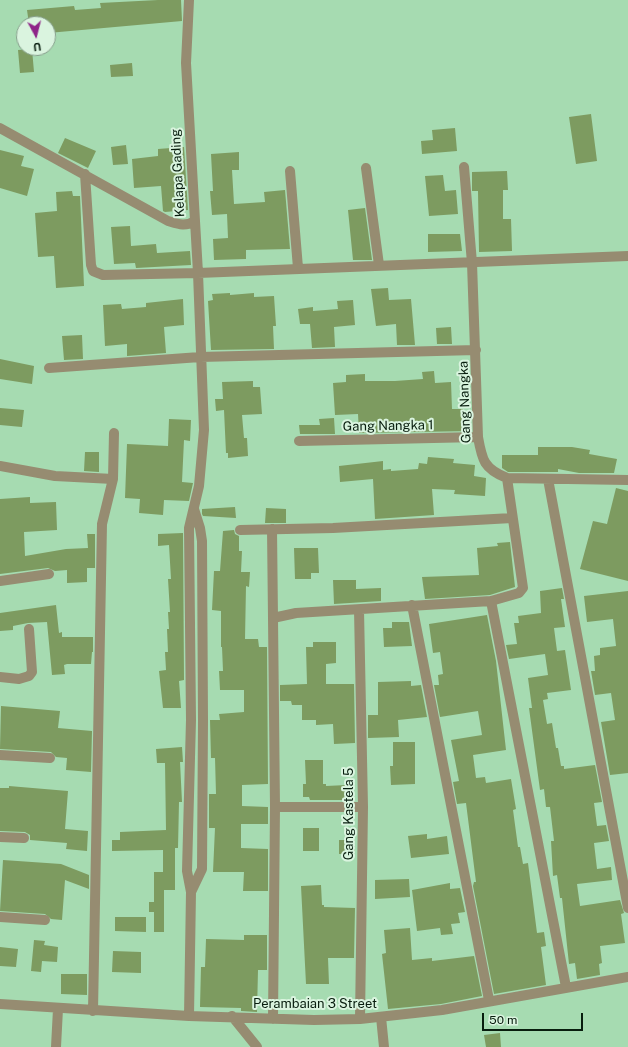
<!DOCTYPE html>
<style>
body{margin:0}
#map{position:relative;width:628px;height:1047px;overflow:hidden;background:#a6dbb1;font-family:"Public Sans",sans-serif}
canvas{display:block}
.north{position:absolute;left:16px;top:16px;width:40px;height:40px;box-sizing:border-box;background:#daf4df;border:1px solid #869e8b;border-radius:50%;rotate:173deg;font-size:11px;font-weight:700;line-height:16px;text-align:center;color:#081d0e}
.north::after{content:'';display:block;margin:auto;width:14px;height:18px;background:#8e2488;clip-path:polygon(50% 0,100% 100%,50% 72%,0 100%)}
.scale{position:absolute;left:482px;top:1013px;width:101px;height:18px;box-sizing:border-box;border:2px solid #081d0e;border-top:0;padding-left:5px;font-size:12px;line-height:14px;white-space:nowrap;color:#081d0e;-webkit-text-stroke:3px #daf4df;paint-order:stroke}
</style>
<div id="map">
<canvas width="628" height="1047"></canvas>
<div class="north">U</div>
<div class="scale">50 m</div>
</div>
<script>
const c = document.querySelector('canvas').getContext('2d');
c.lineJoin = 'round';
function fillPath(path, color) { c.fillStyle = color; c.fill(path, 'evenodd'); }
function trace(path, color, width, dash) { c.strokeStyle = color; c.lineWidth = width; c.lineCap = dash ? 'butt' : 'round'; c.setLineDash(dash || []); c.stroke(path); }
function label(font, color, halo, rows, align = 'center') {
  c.font = font + ' "Public Sans",sans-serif'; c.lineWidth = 4; c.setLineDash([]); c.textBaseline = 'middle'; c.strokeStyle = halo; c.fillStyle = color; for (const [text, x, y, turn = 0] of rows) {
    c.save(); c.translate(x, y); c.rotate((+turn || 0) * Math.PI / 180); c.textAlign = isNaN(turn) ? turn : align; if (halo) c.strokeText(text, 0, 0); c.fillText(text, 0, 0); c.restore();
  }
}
fillPath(new Path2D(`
 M158,0H181L182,21L48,33V24H29L27,10L74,6L75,10L101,8L100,3Z
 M32,49L34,72L20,73L18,50Z
 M132,63L133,76L111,77L110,65Z
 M591,114L597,161L576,164L569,117Z
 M455,128L457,151L422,154L421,141L433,140L432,130Z
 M65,138L96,151L88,168L58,153Z
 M126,145L128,164L113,165L111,147Z
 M184,147L188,210L165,212L163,211L161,186L134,188L132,159L158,156V149Z
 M0,150L24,156L21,166L34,169L27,196L0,188Z
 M239,152V170H232L234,204L265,202L264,192L285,190L290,249L246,250V259L214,260L213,239L228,238L227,214L212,215L210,191H213L211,154Z
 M507,171L508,190H503V219H511L512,251L479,252L478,191H472V172Z
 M443,175L445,191L456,190L458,214L429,216L425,176Z
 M72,191L73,196H80L84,286L56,288L54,256L38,257L35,213L57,211L56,192Z
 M365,208L372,260H353L348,210Z
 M130,226L131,246L156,244L157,253L190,251L191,265L136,268L135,263L114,264L111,227Z
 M428,234H460L462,251L428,252Z
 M388,288L389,300L411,299L415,345H397L396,324L376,326L371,289Z
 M230,293V295L254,293V297L274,296L276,326H273L274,349L211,350L208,301L213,300L212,294Z
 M183,299L184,325L164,327L166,353L127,356V344L105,346L103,305L121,304L122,309L146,307V303Z
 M353,300L355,325L334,327L335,347L312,348L310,324H300L298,309L313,307V311L338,309L337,301Z
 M451,327L452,344H437L436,328Z
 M82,335L83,359L64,360L62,336Z
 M0,359L34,366L32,384L0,379Z
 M434,371L435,383L451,382L452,409H463V411H471V431L359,433L358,414L335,415L333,383L346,382V375L365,374V381H395L423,379L422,372Z
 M253,381V387H260L262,414L242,415L244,438H247L248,456L228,458V453H226L224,410L216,411L215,399H223L222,382Z
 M0,408L24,410L22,427L0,425Z
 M334,418L335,434H300L299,425H320L319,419Z
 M169,419L191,420L190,441L184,440L182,482L193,483L189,501L164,500L163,515L139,513L140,499L125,498L127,444L168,446Z
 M538,447H572L590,450L589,454L617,459L614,473H579L558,469V472H508L502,468V455H538Z
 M85,452H99V472L84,471Z
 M428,457L454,459L453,463L475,465L474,476L486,478L485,496L454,494L455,490L432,489L434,515L375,519L373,479L340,482L339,466L383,461V470L391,469V471L418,469L419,463L427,464Z
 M616,488L628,491V581L580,569L593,521L607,524Z
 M30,497V503L56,502L57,530L24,532L25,556L66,549L88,548L87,534H95V568H87V582L67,583V570L55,571L48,568L0,574V499Z
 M235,507L236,518L203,516L202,514V509Z
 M266,508L286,509V523H265Z
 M234,530L235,534L239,536V551H242L241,572H250L249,587L246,586L245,639H258L259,647H267L268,784L242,785V806L268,807V824H241V848L268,849V891H243L244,872H213L215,828H209V794H216L215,758H211L210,720H220L219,714L244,712V690H220L219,671H223L222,647H221V611L212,610L214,571H220L223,531Z
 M183,533L184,680L179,681L181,708H163L159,671L166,670L165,652H168L167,629H169L168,612H170L168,579H171L169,545L158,546V534Z
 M510,542L515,587L490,595L425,599L422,577L479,575L477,548L498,546L497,543Z
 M294,548H318L319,573H311V579H295Z
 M333,580H356V589L381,588V601L334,604Z
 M562,588L564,599H561L565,627L554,628L557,651L565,650L571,690L547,693L548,699L543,700L547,724L552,723L556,748H558L561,766H564V769L595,765L602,802L594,803L597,826L606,825L609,841L594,843L597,869L611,867L612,880L577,884L580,906L620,900L624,913L621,914L625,943L600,946L602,963L599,964L600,975L577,979L575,963L569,964L562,898H560L557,875L553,876L551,841H554L550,807H546L544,789L540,790L529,708H532L528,678L548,675L545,654L509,659L506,645L517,644L514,623H519L518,616L541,613L540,591Z
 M628,591V773L610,775L601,722L615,720L611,693L595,695L591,671H595L594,656L600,655V648L616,646L613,619L587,622L584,596Z
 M56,605L59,633L62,632V637H93V652H92L91,664H67L64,665L65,674L52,675L47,622L28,623L13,626V630L0,631V613Z
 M487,615L496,661L506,750L473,755L476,778L485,777L486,783L511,779L516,809L513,810L518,847H520L523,864L528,863L537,933L544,932L546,946L541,947L546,985L494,994L473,886L474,882H476L466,803L457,804L453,782L459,781L451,740L482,735L478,711L440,717L434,685H439L438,675L443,674L440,652L433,653L429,624Z
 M392,622H409L412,646L384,647L383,628H392Z
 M313,642H336V663L326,664V684H354L355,743L334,744L333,724L316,725V720H302V705H292L291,701H280V685L307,684L306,647H313Z
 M411,681V686L421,685L427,717L398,720L399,737L368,738V715H378V682Z
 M1,706L60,711L58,728L92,731L91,772L66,770L67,758L56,757L51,752L0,749Z
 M393,742H415V784L391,785L390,766H393Z
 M182,747L183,762H180L182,802H179L178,848H175V890H164V932H154V912H149V902H154V872H163V850L112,851V840H120V832L166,830L165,763H157L156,749Z
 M305,760H323V784H326V786L347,785V800H310L309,797H303V784H306Z
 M9,786L68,791L65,829L88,831L87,851L66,849L67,843L30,840V835L25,832L0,831V788H9Z
 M303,828H319V851H303Z
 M427,834V839L447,836L449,854L411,858L408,836Z
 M339,840H355V854H339Z
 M3,860L61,864L89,875V889L65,880L62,920L51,919L45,914L0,911Z
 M409,879L410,897L375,899V880Z
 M450,883V889L460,888L465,912L458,913L460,923L451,924L453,934L441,935L440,928L417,931L412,890Z
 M321,885L322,905H324V907L355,908L354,958H328L329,984H306L301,886Z
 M115,917H146V932L115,931Z
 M410,928L412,960L432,958V961L474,956L482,996L441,1004L388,1009L382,954L386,953L384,930Z
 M244,935H267V970H258L257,1012L241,1011V1008L200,1007L201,967H205L206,939L244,940Z
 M34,940L45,941L44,945L58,947L57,962L42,961L41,972L31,971Z
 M0,947L18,949L16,967L0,966Z
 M113,951L141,952V973L112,972Z
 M61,974H87V995L61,994Z
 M500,1033L501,1047H486L484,1035Z`), '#7d9b60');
trace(new Path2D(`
 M0,128L168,221C178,224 185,227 195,221L186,63L189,0
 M464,167L472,263L478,437C482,460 484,469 507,478L628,480
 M366,168L379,265
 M290,171L298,268
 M85,174L91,265L93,271L103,275L198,273L204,430L199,486L189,528L191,720L187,871L191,892L189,1016
 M195,221L198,273L628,256
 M49,368L200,357L476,350
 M299,441L478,437
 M0,466L55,476L113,479
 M548,479L628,908
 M272,529L273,618
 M240,530L333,528L512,518
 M0,581L49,574
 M491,601L566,987
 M412,605L489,1000
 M359,610L363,807L360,1019
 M0,677L19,679L29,676L32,672L29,629
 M0,755L50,758
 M275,807H363
 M0,837L24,838
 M191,892L202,869L203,721L202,541L200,528L194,509
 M0,917L45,920
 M0,1004L189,1016L314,1020L360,1019L442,1010L628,977
 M93,1011L102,524L113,479L114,433
 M232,1016L257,1047
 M381,1017L384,1047
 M273,1019L275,807L273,618L296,613L491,601L519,593L523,588L507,478
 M56,1047L58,1009`), '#968c71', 10);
label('13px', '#081d0e', '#daf4df', [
 ["Kelapa Gading",178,173,-93],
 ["Gang Nangka",465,402,-92],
 ["Gang Nangka 1",388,426,-1],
 ["Gang Kastela 5",349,814,-90],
 ["Perambaian 3 Street",315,1004]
]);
</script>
